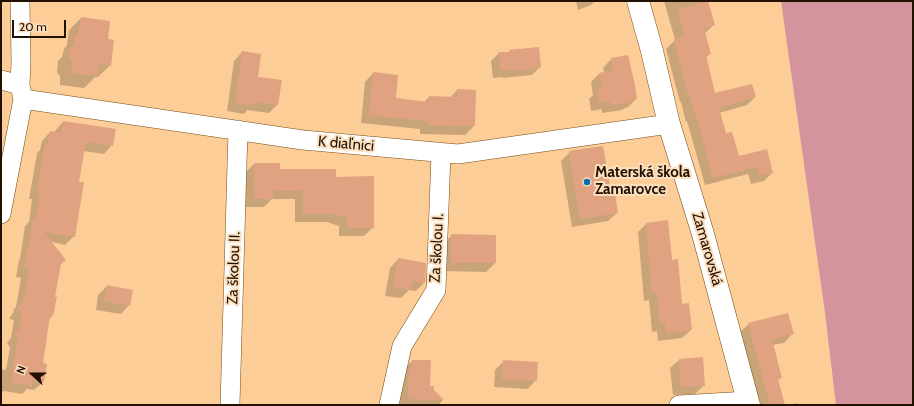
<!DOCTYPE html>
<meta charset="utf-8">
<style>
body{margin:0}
#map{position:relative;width:914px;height:406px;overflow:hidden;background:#fdcd98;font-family:Cabin,sans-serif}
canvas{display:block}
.frame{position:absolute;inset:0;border:2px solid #210;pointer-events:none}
.north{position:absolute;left:12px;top:354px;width:40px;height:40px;-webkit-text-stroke:3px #fbdfbf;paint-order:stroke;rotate:291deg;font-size:11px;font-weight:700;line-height:16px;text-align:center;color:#210}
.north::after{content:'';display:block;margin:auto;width:14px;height:18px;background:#210;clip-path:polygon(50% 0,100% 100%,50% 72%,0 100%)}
.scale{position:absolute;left:12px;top:20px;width:54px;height:18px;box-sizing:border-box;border:2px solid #210;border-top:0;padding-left:5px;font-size:12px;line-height:14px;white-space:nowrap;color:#210;-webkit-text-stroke:3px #fbdfbf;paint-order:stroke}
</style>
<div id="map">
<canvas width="914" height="406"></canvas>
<div class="frame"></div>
<div class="north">N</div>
<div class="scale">20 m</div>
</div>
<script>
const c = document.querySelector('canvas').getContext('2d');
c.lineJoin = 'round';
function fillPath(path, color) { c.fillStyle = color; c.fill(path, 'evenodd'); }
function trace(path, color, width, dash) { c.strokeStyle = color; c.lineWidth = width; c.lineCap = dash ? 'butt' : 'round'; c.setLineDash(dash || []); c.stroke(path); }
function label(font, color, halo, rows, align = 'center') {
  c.font = font + ' Cabin,sans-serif'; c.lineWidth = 4; c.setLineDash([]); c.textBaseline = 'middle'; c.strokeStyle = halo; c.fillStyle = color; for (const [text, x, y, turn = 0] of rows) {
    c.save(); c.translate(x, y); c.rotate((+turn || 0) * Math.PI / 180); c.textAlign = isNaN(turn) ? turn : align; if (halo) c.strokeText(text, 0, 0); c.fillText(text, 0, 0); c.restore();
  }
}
fillPath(new Path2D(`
 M781,1H913V405H836L825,313Z`), '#d4949e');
fillPath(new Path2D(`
 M576,1H595L591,5L578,10Z
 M664,1H707L714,25L705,33L710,53L706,58L715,94L755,97L747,105L719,113L726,134L738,158L772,173L764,181L751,184L748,174L705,185L687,121L686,122L681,102H680L666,49L675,40Z
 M81,18L107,40L110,65L98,77H95L84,88L60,85V76L57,72L58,61L62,57L64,49L67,45L69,30Z
 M510,51L540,67L532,75L503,78V77L493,78L491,61L499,53H508Z
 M242,52L257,78L277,105L269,113L247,110L244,114L227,111L234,61Z
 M611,59L636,99L628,107L625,108L622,110L602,113V109L591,111L589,99L593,95L591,82L599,74L604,73L603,68Z
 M373,73L394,99L424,102L429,97L450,98L457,90H475L474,126L465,135L420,134V129L361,123L365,82Z
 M63,122L112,145L104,154L84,151L78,182L74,236L65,245L52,242L59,266L52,316L49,319L42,364H46L43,382L34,390L27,389L22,394L4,391L1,393V369L6,370L10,347L7,343L11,338L14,320L9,319L13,313L14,309L16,307L21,278L16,277L19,260L20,259L25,226L29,222L32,199H29L37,153L40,150L42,141L50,132L54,133L55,131Z
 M570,152L609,188L617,213L608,221L572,227L561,161Z
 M254,164L279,170L335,178L373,227L364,236H339V226L327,222H295V199H272L264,207H246V172Z
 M646,224L671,261L681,305L691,330L682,338L658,341L657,331L652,332L649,300L644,301L638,232Z
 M452,235L495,236V263L486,272L442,271L443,244Z
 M398,259L424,283L416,291L409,290L401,298L385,296L390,268Z
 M107,286L129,305L121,314L96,310L98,295Z
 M749,324L792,334L784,343L773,345L781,377L777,381L784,405H760L759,399H758L740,332Z
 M702,358L704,385L695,394L673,395L670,368L679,360Z
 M412,361L429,387L443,400L438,405H400L401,378L404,369Z
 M504,361L536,380L528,389L494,387L495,370Z
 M797,403L798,405H789Z`), '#0003');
fillPath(new Path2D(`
 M708,1L715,25L704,28L711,54L706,55L715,93L752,84L756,97L719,108L726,133L732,132L739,156L767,149L773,173L759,176L757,167L713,178L696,114H695L689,94H688L674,40L685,36L677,10Z
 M81,17L110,21L108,39L114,40L111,66L99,64L97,76L71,73L72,63L69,59L70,48L74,44L75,35H78Z
 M539,47L541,68L511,71V69L500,70L499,52H509V50Z
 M242,51L261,54L258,77L282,80L278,105L254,102L253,106L235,103Z
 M628,55L635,85L637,99L631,100L632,102L611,105L610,101L599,103L597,89H602L599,73L613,70L611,58Z
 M373,72L398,75L396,98L429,102V96L457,97V89L476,90L475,126L428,125V121L369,115Z
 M63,121L116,129L113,146L86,142L79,182H84L75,237L44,232L66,260L61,264L55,297H57L53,316H50L43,363L47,364L44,382L32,380V386L11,382L18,338L14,334L19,330L22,312L17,310L21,303L22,300L25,298L29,269H24L27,251H28L33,217L36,220L40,191H37L45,144H48L50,131L61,133Z
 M603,146L610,186H614L618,213L580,219L569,151Z
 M254,163H280V169H336V177L374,176V228H347V218L336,214H303V191H273V199H254Z
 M668,220L672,260L678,259L682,304L689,303L692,330L666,333L665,323L660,324L657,292L652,293L646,223Z
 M451,234L496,235V263H451Z
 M398,258L426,263L425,283L412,281L411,290L393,287Z
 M107,285L133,290L130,306L104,301Z
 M788,313L794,334L772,339L782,378L778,379L785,405H770L748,323Z
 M703,357L705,386L681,387L679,359Z
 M412,360H431L430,386H434V390L444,400L408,399L409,369H411Z
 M503,360L538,362L537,381L502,379Z`), '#e0a280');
const street = new Path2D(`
 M1,80L20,85
 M23,99L303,140L458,154L669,124
 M1,214L23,99L20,85L21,62L20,1
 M230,405L238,130
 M389,405L402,346L436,290L441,153
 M679,405L748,401`);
const secondary = new Path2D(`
 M638,1L652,51L669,124L703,234L749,405`);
trace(street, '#744c14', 20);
trace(secondary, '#744c14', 23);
trace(street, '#fff', 19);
trace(secondary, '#fff', 22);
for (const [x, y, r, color] of [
 [587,182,4,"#086cb8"]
]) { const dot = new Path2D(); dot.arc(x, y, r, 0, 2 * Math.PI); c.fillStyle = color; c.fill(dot); trace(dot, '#fbdfbf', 1.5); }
label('15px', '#210', '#fbdfbf', [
 ["K diaľnici",346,144,5],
 ["Za školou I.",437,248,-87],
 ["Zamarovská",707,249,74],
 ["Za školou II.",234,268,-88]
]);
label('bold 15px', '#210', '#fbdfbf', [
 ["Materská škola",595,173],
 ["Zamarovce",595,190]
], 'left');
</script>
